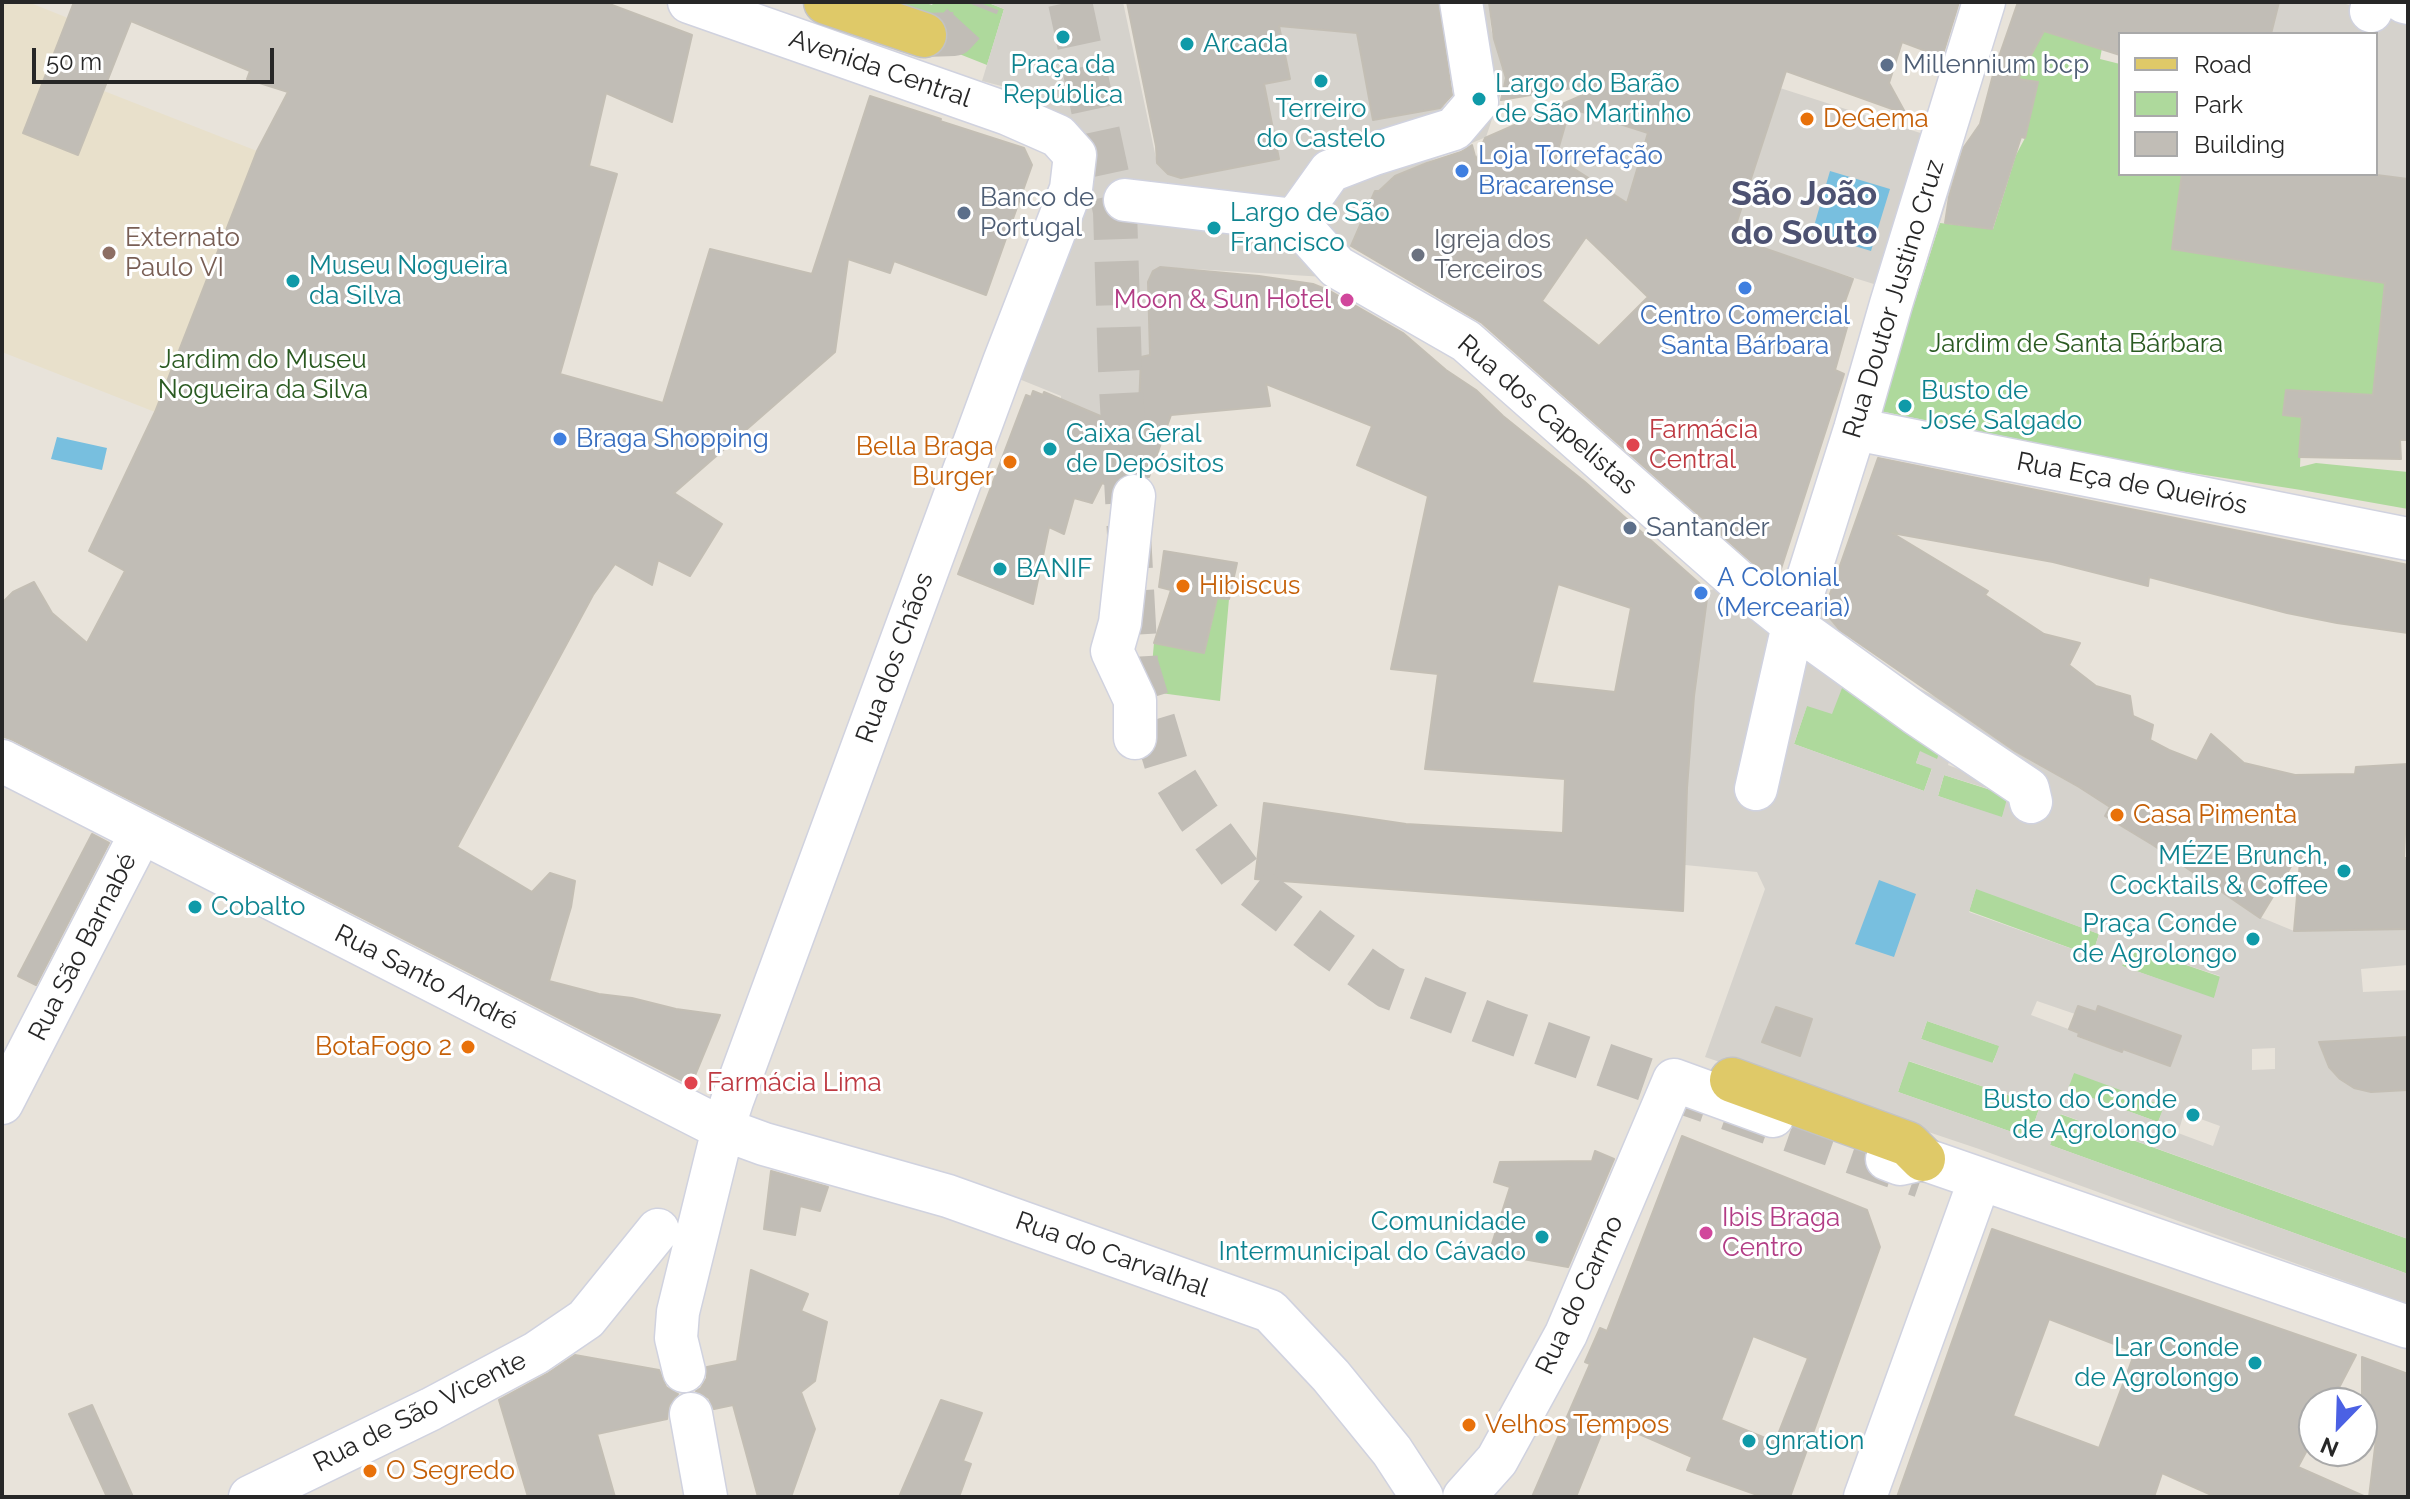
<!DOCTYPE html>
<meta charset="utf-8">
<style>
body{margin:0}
#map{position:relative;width:2410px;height:1499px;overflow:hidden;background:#e8e3da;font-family:Raleway,sans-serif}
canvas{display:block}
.frame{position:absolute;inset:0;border:4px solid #272727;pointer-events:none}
.legend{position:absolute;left:2118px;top:32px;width:260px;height:144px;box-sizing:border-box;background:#fff;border:2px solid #a9a9a9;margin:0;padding:10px 14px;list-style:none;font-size:24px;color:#272727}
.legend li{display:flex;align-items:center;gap:16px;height:40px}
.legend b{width:40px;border:2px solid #a9a9a9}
.north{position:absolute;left:2298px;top:1387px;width:80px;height:80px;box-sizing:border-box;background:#fff;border:2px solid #a9a9a9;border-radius:50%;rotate:203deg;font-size:22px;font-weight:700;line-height:32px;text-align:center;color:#272727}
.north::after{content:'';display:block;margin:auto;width:28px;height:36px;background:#4b61e4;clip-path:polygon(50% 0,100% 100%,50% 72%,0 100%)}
.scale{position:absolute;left:32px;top:48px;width:242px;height:36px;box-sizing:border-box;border:4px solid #272727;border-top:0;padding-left:10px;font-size:24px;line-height:28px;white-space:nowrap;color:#272727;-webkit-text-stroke:6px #fff;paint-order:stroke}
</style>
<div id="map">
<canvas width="2410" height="1499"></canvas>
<div class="frame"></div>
<ul class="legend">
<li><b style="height:10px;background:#dfc968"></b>Road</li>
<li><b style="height:22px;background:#aed99c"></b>Park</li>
<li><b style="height:22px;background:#c1bdb6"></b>Building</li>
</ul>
<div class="north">N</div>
<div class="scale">50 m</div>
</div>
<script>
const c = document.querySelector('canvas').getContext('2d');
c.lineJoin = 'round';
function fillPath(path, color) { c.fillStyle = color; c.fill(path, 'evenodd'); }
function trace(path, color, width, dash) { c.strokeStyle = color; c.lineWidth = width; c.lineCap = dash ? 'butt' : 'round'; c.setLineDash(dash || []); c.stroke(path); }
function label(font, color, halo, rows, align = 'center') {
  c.font = font + ' Raleway,sans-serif'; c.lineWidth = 6; c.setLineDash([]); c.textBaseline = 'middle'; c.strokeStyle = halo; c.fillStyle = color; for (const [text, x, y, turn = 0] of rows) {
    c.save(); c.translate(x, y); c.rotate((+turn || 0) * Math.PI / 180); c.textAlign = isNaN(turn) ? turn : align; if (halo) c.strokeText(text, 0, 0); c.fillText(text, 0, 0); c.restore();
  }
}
fillPath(new Path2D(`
 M2,2H28L68,18L23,133L78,155L104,91L257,151L155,412L2,352Z`), '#e8e0cb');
fillPath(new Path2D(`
 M844,2H923L932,5L934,2H986L1004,9L987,65L924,40Z
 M2044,31L2102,48L2100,59L2120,64V174H2182L2172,249L2385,283L2373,395L2286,390L2283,414L2302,417L2300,467L2316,463L2408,472V509L2301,490L2160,468L1880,411L1940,223L1993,229L2016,155L2025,138L2037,82L2018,79Z
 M1203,596L1229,599L1220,701L1153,692L1152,665L1154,643L1204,653L1213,617Z
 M1844,683L1944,741L1938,760L1920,752L1916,763L1932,768L1924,791L1794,744L1807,705Z
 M1944,775L2009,796L2002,818L1938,796Z
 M1976,888L2099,934L2092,956L1969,911Z
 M2128,945L2221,977L2214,999L2122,966Z
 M1927,1021L2000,1046L1992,1064L1921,1039Z
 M1908,1061L2040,1106L2029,1138L1898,1092Z
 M2074,1072L2165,1106L2158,1122L2067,1089Z
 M2060,1114L2408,1239V1274L2050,1145Z`), '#aed99c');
fillPath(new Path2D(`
 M986,2H1123L1157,163L1168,174L1264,84L1290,78L1274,2H1351L1374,120L1457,103L1458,89L1451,81L1438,2H1489L1491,29L1506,78L1486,137L1395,176L1373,196L1344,261L1325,277L1160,267L1153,271L1148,282L1150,355L1141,358L1138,422L1136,431L1061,400V396L1019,379L1083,195L1015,99L1017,90L982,81L1004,9Z
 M2279,2H2338L2408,20V179L2369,174H2376V34H2271Z
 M1669,75L1634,179L1640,211L1556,157L1570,108Z
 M1780,88L1964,147L1916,297L1809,264L1732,237Z
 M1763,573L1778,577L1824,611L1873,665L1948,703L2013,750L2079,787L2110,807L2106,816L2153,845L2260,917L2294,931L2408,929V965L2361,969L2363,992L2408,990V1037L2322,1042V1051L2329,1067L2340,1079L2354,1088L2371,1092L2408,1090V1239L2061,1114L2050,1145L2408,1274V1304L1979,1149L1705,1057L1765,889L1757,872L1685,865L1687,788L1694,696L1708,591ZM1844,683L1943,741L1937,759L1920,751L1916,763L1932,769L1924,791L1794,744L1807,706L1832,714ZM1953,749L2007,787L1948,765ZM1944,775L2008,795L2002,817L1938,796ZM1976,889L2099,934L2092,956L1969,912ZM2129,946L2220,976L2214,998L2122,966ZM2037,1001L2075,1014L2078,1006L2096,1012L2099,1006L2181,1037L2170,1066L2123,1049L2121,1052L2078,1037L2079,1033L2031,1015ZM1776,1007L1812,1019L1800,1056L1762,1042ZM1927,1021L1999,1046L1993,1063L1921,1039ZM2275,1048V1069L2252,1070V1049ZM1909,1061L2040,1106L2029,1138L1898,1092ZM2074,1073L2164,1106L2158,1122L2068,1089ZM2184,1113L2220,1126L2213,1146L2178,1133Z`), '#d5d2cc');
fillPath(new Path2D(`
 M1830,171L1890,189L1871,251L1812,233Z
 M57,437L107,448L102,470L51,459Z
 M1879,880L1916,894L1894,957L1855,944Z`), '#78bfdf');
const building = new Path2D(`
 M74,2H604L692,35L672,122L606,93L589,166L617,174L560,374L663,403L710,249L812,274L870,96L941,119L940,121L1024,148L1032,165L986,295L894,261L890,273L848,259L835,352L674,493L722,524L690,576L658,560L652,585L615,564L593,595L457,847L532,892L550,873L575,881L571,907L549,981L599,994L632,998L676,1009L720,1015L691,1085L13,740L2,736V603L13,592L34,582L52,613L87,643L125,571L89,551L155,412L257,151L288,92L247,79L250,71L131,21L78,155L23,133Z
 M1127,2H1438L1452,95L1440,108L1373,120L1357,33L1279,26L1290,79L1264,84L1279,159L1181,178L1168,174L1157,163L1156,146Z
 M1489,2H1959L1942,57L1902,42L1889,83L1906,114L1786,71L1732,237L1853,279L1838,321L1848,324L1835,370L1844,374L1778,578L1769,575L1753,563L1482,323L1351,246L1375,191H1379L1395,176L1427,163L1461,152L1472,145L1476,160L1485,138L1592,91L1590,85L1501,100L1506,78L1494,39ZM1570,108L1648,133L1627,203L1556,157ZM1586,237L1648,297L1599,346L1542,301Z
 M2018,2H2279L2271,34H2120V55L2044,31L2018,79L2038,82L2025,138L2021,137L1992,229L1945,223L1949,197L1964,147L1980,124L1994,71Z
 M2182,174H2369L2408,179V440H2400L2401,459L2299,457L2302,417L2283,415L2286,390L2373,395L2385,283L2172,249Z
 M1160,267L1259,276L1313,284L1330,291L1403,333L1446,370L1476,390L1503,416L1585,482L1708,591L1694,696L1687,788L1683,911L1255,879L1264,803L1406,824L1563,833L1565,779L1425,769L1438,674L1391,669L1428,496L1357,465L1372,426L1266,384L1270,406L1171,415L1149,477L1136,472L1124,474L1115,481L1113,487L1102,483L1092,503L1074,498L1064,534L1049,527L1033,604L958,574L1026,395L1031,397L1033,391L1043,395L1044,392L1138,432L1141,357L1150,355L1148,282L1153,271ZM1558,584L1631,608L1615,692L1532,683Z
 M1878,458L2408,565V633L2337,623L2287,613L2149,577L2148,586L2053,562L1892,533L1988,591L1985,595L2044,634L2080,643L2069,665L2096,686L2130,696L2133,716L2153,725L2150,740L2169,750L2197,761L2211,734L2244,763L2295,775L2355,774L2356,767L2408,764L2404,858H2408V929L2294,931L2301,850L2260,918L2153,845L2105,816L2110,807L2079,787L2015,751L1840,630L1824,611Z
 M1164,551L1237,563L1229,599L1217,598L1204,653L1154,643L1171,590L1159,587Z
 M92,834L109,843L36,985L18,976Z
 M2078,1006L2096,1012L2098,1006L2181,1036L2170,1066L2123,1049L2122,1052L2078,1036L2079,1033L2069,1029Z
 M1776,1007L1812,1019L1800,1056L1762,1042Z
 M2408,1037V1090L2371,1092L2354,1088L2340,1079L2329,1067L2319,1042Z
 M1682,1136L1867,1210L1880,1247L1790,1497H1763L1687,1470L1692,1457L1607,1420L1576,1497H1532L1590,1364L1585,1362L1600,1328L1607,1331ZM1753,1336L1808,1358L1775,1442L1721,1420Z
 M1595,1151L1614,1159L1568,1267L1489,1253L1510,1187L1494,1182L1500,1162L1592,1161Z
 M771,1171L828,1187L820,1211L800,1206L795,1235L764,1229Z
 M1992,1229L2356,1355L2331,1403H2314V1437L2298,1467L2366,1497H2216L2162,1473L2154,1497H1897ZM2049,1319L2135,1352L2099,1448L2013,1416Z
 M751,1270L808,1294L801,1311L827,1322L815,1381L801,1392L815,1429L791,1497H758L733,1405L714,1409L709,1398L696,1391L701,1388L707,1378V1367L737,1361Z
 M575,1355L659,1370L666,1387L678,1394L669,1405L667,1419L597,1434L615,1497H528L499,1400L547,1374Z
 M2362,1357L2408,1374V1497H2369L2376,1439L2362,1436Z
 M941,1400L982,1413L963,1461L971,1464L959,1497H899Z
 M92,1405L133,1497H107L69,1414Z`);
fillPath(building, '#c1bdb6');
trace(building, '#c3beb4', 2);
trace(new Path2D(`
 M1070,2L1115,211L1120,369L1136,663L1167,766L1198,816L1246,881L1323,940L1389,987L1499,1028L1922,1176
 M924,35L954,34L974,12L978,2`), '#c1bdb6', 44, [44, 22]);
const minor = new Path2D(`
 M2404,2L2408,3
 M2371,11L2373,2
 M1125,200L1295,220L1337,267L1466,341L1738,581L1793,625L1915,713L2028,789L2031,802
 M1295,220L1330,171L1374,154L1454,129L1477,102L1461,2
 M1855,429L2408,539
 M1134,496L1120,623L1112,651L1135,700V738
 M2,761L723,1129L764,1144L948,1196L1270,1311L1331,1376L1392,1451L1422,1497
 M1756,789L1793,625L1855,429L1891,304L1984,2
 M2,1103L141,833
 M1887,1159L1900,1164L1923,1159L2408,1327
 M684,1371L676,1338L678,1312L723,1129L732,1101L1004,362L1071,189L1075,155L1058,136L1008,114L689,2
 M691,1414L706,1497
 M250,1497L431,1409L536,1353L586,1319L658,1230
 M1464,1497L1497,1460L1566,1334L1674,1080L1773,1116
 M1865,1497L1980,1179`);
const major = new Path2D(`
 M826,2L924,35
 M1732,1080L1908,1144L1923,1159`);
trace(minor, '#d0d2df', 45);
trace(major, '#c3c3c3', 47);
trace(minor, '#fff', 42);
trace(major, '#dfc968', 44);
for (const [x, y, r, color] of [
 [1063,37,8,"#0f9aa8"],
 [1187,44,8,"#0f9aa8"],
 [1887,65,8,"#5c6f8a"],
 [1321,81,8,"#0f9aa8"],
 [1479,99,8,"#0f9aa8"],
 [1807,119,8,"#e8710a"],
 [1462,171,8,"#3f7fe0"],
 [964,213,8,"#5c6f8a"],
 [1214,228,8,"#0f9aa8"],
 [109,253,8,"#8d6e63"],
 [1418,255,8,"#6b7280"],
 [293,281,8,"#0f9aa8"],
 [1745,288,8,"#3f7fe0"],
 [1347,300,8,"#d1479c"],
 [1905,406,8,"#0f9aa8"],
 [560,439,8,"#3f7fe0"],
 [1633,445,8,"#e0444e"],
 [1050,449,8,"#0f9aa8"],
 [1010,462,8,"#e8710a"],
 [1630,528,8,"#5c6f8a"],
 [1000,569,8,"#0f9aa8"],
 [1183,586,8,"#e8710a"],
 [1701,593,8,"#3f7fe0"],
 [2117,815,8,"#e8710a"],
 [2344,871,8,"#0f9aa8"],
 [195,907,8,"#0f9aa8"],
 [2253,939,8,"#0f9aa8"],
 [468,1047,8,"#e8710a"],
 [691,1083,8,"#e0444e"],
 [2193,1115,8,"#0f9aa8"],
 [1706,1233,8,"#d1479c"],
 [1542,1237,8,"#0f9aa8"],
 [2255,1363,8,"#0f9aa8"],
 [1469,1425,8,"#e8710a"],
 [1749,1441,8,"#0f9aa8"],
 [370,1471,8,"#e8710a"]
]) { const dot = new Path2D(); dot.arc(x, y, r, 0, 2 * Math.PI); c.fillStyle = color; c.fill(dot); trace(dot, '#fff', 3); }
label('26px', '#0d838f', '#fff', [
 ["Arcada",1203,44],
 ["Praça da",1063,65,"center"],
 ["República",1063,95,"center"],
 ["Largo do Barão",1495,84],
 ["de São Martinho",1495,114],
 ["Terreiro",1321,109,"center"],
 ["do Castelo",1321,139,"center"],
 ["Largo de São",1230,213],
 ["Francisco",1230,243],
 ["Museu Nogueira",309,266],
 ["da Silva",309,296],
 ["Busto de",1921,391],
 ["José Salgado",1921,421],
 ["Caixa Geral",1066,434],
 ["de Depósitos",1066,464],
 ["BANIF",1016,569],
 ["MÉZE Brunch,",2328,856,"right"],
 ["Cocktails & Coffee",2328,886,"right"],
 ["Cobalto",211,907],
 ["Praça Conde",2237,924,"right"],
 ["de Agrolongo",2237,954,"right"],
 ["Busto do Conde",2177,1100,"right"],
 ["de Agrolongo",2177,1130,"right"],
 ["Comunidade",1526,1222,"right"],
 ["Intermunicipal do Cávado",1526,1252,"right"],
 ["Lar Conde",2239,1348,"right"],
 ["de Agrolongo",2239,1378,"right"],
 ["gnration",1765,1441]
], 'left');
label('26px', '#4e5e75', '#fff', [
 ["Millennium bcp",1903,65],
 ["Banco de",980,198],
 ["Portugal",980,228],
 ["Santander",1646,528]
], 'left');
label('26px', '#272727', '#fff', [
 ["Avenida Central",880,69,19],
 ["Rua Doutor Justino Cruz",1894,299,-73],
 ["Rua dos Capelistas",1547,415,41],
 ["Rua Eça de Queirós",2132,484,11],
 ["Rua dos Chãos",895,658,-70],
 ["Rua São Barnabé",83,947,-63],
 ["Rua Santo André",426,978,27],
 ["Rua do Carvalhal",1112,1255,20],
 ["Rua do Carmo",1580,1295,-65],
 ["Rua de São Vicente",420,1412,-27]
]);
label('26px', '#c56008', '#fff', [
 ["DeGema",1823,119],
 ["Bella Braga",994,447,"right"],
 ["Burger",994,477,"right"],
 ["Hibiscus",1199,586],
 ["Casa Pimenta",2133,815],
 ["BotaFogo 2",452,1047,"right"],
 ["Velhos Tempos",1485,1425],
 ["O Segredo",386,1471]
], 'left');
label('26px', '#366cbe', '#fff', [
 ["Loja Torrefação",1478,156],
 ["Bracarense",1478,186],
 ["Centro Comercial",1745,316,"center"],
 ["Santa Bárbara",1745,346,"center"],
 ["Braga Shopping",576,439],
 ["A Colonial",1717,578],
 ["(Mercearia)",1717,608]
], 'left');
label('26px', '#785e54', '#fff', [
 ["Externato",125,238],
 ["Paulo VI",125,268]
], 'left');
label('26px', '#5b616d', '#fff', [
 ["Igreja dos",1434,240],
 ["Terceiros",1434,270]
], 'left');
label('26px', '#b23c85', '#fff', [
 ["Moon & Sun Hotel",1331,300],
 ["Ibis Braga",1722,1218,"left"],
 ["Centro",1722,1248,"left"]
], 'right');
label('26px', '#2a5a21', '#fff', [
 ["Jardim de Santa Bárbara",2076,344],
 ["Jardim do Museu",263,360],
 ["Nogueira da Silva",263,390]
]);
label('26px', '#be3a42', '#fff', [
 ["Farmácia",1649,430],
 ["Central",1649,460],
 ["Farmácia Lima",707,1083]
], 'left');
label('bold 34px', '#4d5272', '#fff', [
 ["São João",1804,195],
 ["do Souto",1804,234]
]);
</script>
